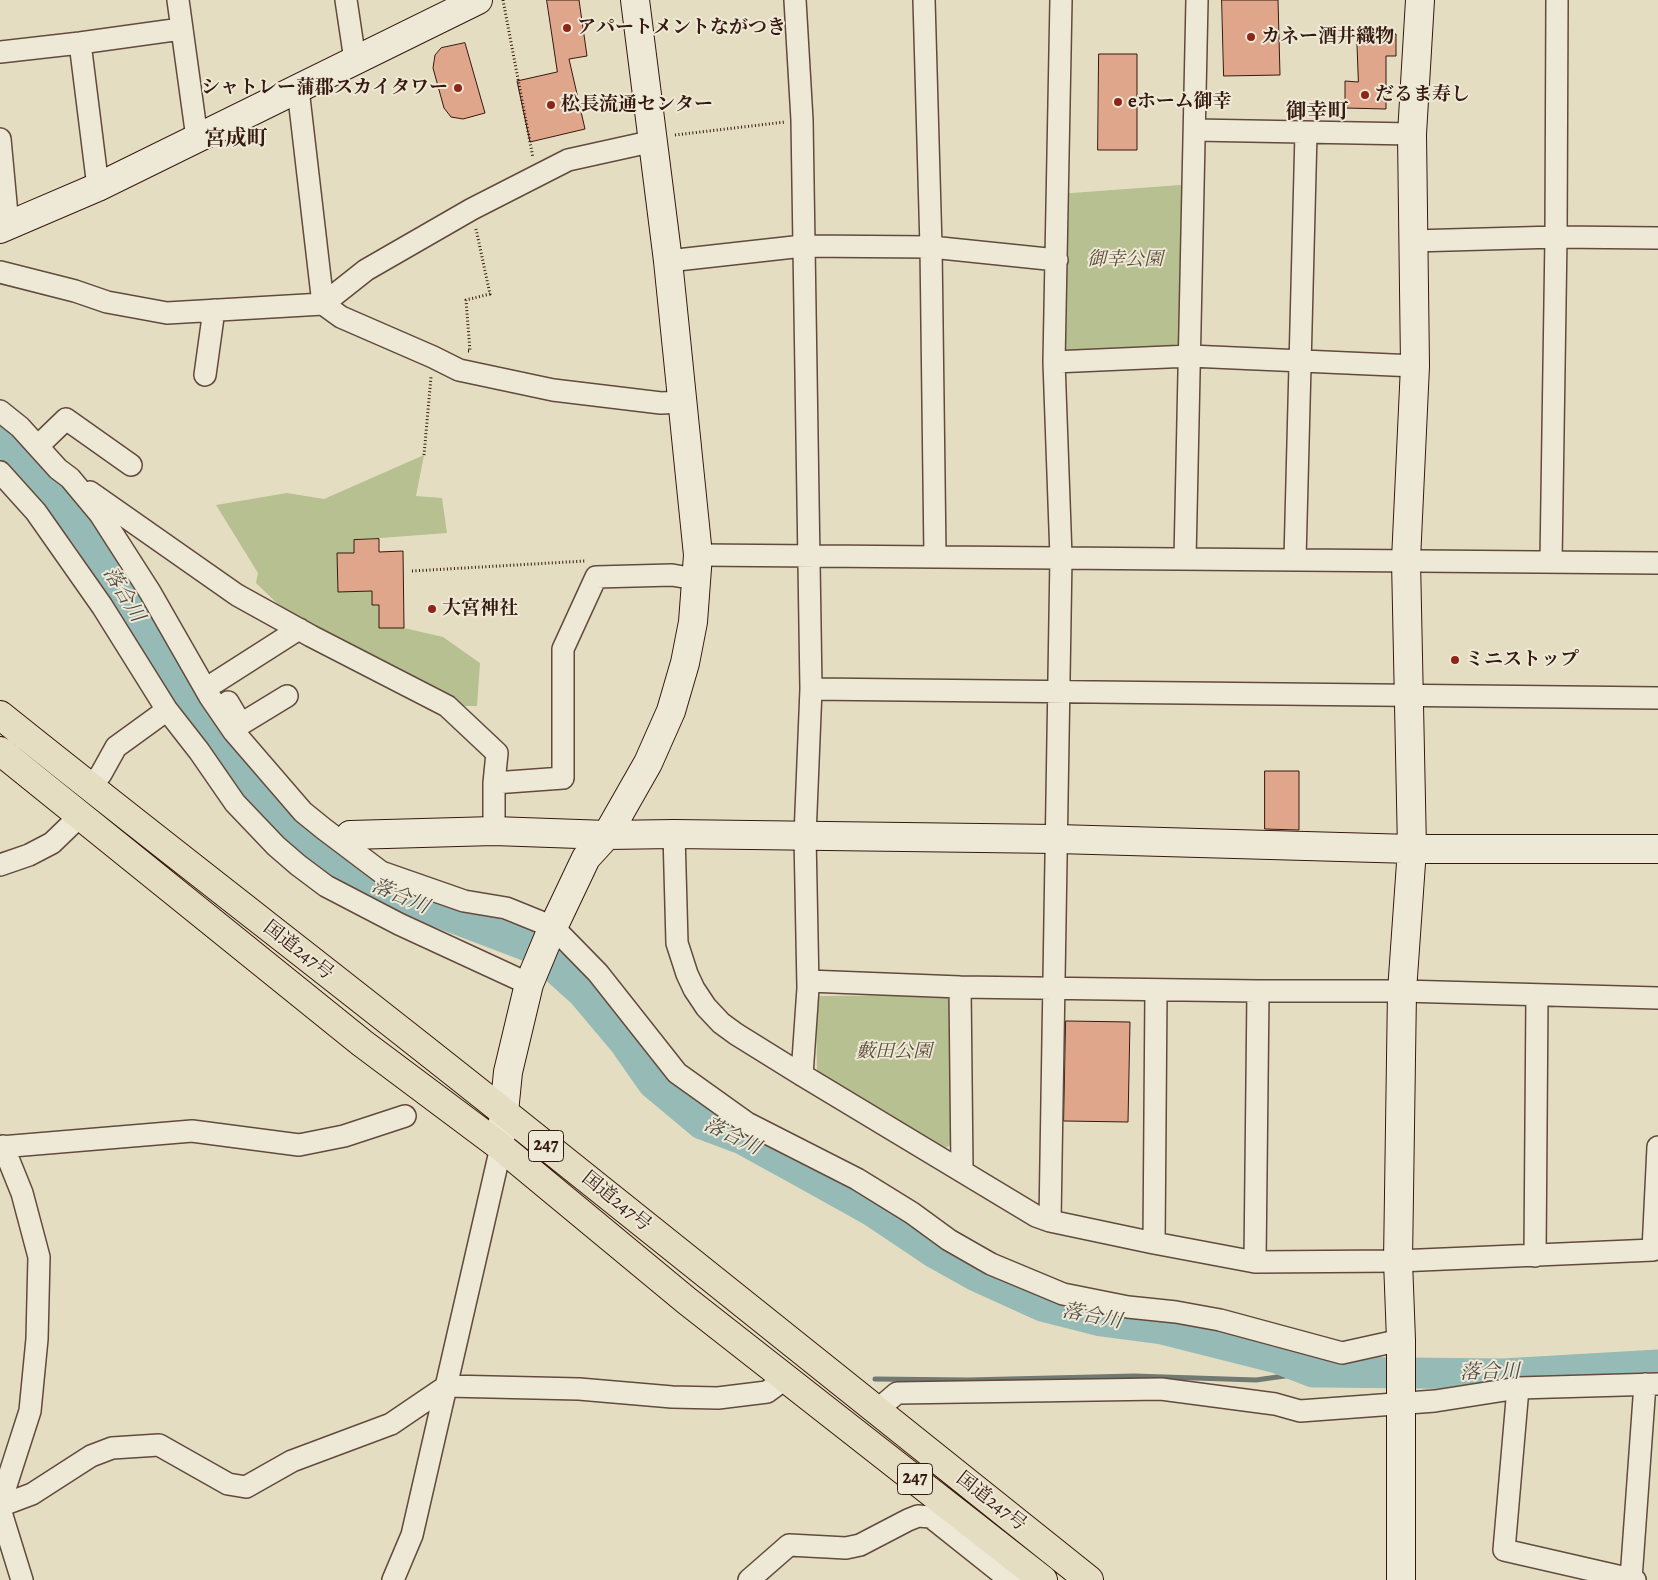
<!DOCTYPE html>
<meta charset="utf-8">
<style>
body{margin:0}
canvas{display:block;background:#e5ddc1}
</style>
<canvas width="1658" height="1580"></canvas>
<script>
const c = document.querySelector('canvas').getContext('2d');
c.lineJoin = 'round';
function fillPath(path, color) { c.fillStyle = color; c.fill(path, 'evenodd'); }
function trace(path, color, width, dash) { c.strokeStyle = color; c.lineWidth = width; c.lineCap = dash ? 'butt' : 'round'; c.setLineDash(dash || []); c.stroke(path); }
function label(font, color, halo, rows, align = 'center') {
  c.font = font + ' Alegreya,"Noto Serif JP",serif'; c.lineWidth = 4; c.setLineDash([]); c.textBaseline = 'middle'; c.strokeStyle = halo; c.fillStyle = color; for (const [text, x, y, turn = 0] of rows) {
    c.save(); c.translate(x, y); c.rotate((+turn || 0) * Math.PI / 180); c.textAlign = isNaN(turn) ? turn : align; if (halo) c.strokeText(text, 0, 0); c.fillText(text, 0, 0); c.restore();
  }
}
fillPath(new Path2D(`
 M1194,184L1190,356L1054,362L1058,194Z
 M424,455L416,496L442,498L447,533L354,540V553L337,554L338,591H372V605H379L380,628H404L443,637L480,663L477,706H447L311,636L256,583L258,573L216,505L287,493L324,499Z
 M951,995V1145L943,1149L817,1073L816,1001L820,996Z`), '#b7c091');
trace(new Path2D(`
 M875,1379L968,1380L1134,1376L1256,1380L1313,1372`), '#707a73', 5);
trace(new Path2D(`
 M0,440C29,473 62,504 89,539L215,748L286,826L331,863L390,896L433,910L533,948L583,993L625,1043L653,1083L702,1124L742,1139L811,1177L872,1211L933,1252L976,1276L1042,1306L1101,1321L1162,1329L1277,1358L1313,1372H1321L1503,1374L1658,1365`), '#96bbb6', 31);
const building = new Path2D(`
 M547,0H579L587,56L569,59L585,129L530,142L517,81L557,72Z
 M1222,0H1278L1280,75L1224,76Z
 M1357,34H1396V56H1386V109L1345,108V81L1358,82Z
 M465,43L485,113L463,119L451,117L444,108L433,68L435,55L441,48Z
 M1099,54H1137V150H1098Z
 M379,539V552L403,551L404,628H379V605H372V591L338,592L337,553H354V540Z
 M1265,771H1299V830L1265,829Z
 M1066,1021L1130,1022L1128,1122L1064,1121Z`);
fillPath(building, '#dfa68b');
trace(building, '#36190f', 1);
const street = new Path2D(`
 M178,0L197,138
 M346,0L355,60
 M795,0L802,120L811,689L805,836L808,988L802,1075
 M924,0L931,247L935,556
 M80,43L98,187
 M0,52L80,43L181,29
 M298,89L323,304L341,317L433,357L459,370L553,390L661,403L683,402
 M1195,130L1412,134
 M0,139L8,225
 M1413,241L1556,237L1658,238
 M668,261L803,246L931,247L1057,260
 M0,272L75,291L107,302L167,313L323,304L366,270L472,209L568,160L654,141
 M1054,362L1190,356L1415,366
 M205,375L214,310
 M0,411L20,427L58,469L70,478L100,514L150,592L210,697L234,732L303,812L324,829L381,872L464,901L506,908L553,927L598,973L677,1073L747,1123L857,1179L912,1213L949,1240L991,1264L1063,1294L1128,1307L1176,1312L1220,1320L1342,1353L1401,1340
 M38,446L66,419L131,465
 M0,472L36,512L102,606L167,710L199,751L235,803L276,846L298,865L326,886L399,924L529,984
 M90,492L237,595L311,636L447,706L497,753L494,783
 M698,555L1658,563
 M1185,559L1197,0
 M1295,559L1306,133
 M1551,562L1556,237L1557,0
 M216,682L299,629
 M811,689L1658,698
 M228,702L241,724L287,696
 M90,787L101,774L116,747L167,710
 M494,831V783L563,778V649L596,577L672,575L695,579
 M674,834L677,943L687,974L694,989L706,1007L721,1023L736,1034L802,1075L1036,1216L1050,1221L1154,1243L1255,1262L1398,1261L1653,1250L1658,1147
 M0,865L29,855L52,843L81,815
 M808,981L960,987L1258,991H1402L1658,998
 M960,987L962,1170
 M0,1147L192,1131L299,1145L344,1136L405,1116
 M1050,1221L1061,557L1054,362L1061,0
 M1154,1243L1156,990
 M1535,1256L1537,995
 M1255,1262L1258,991
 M1518,1388L1504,1550L1635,1580
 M876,1411L897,1393L1161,1389L1275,1404L1300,1411L1435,1401L1518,1388L1658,1384
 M0,1504L30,1411L37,1339L39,1257L22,1193L3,1146
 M0,1506L32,1494L91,1456L112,1448L159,1445L228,1484L246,1487L292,1461L391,1424L447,1386L579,1389L672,1397L718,1398L767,1392L786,1378
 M0,1509L22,1580
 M1631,1579L1645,1384
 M393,1580L412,1535L501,1147
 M749,1580L789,1545L846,1548L860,1545L908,1520L918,1516L931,1517L1010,1580`);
const secondary = new Path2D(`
 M0,229L98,187L478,0
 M350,835L494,831L607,835L674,834L1057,839L1412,849H1658
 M502,1132L508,1072L529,984L549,936L586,858L607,835L648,763L671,711L685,663L693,622L698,555L668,261L635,0
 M1401,1580V1340L1398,1261L1402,991L1412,849L1406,560L1415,366L1412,134L1420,0`);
const highway = new Path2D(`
 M0,715C167,849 337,979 505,1113C700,1268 894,1425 1089,1580
 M0,751L362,1043L501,1147L687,1301L1043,1580`);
trace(street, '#624a3c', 24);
trace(secondary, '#36190f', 30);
trace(highway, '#36190f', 30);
trace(new Path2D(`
 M503,0L533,158
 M675,135L785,122
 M468,351H470L466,300L490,294L476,229
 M424,455L431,377
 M412,571L585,561`), '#36190f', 3, [1, 2.5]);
trace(street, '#eee9d7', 21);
trace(secondary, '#eee9d7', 28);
trace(highway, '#e5ddc1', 28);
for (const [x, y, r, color] of [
 [567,28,5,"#8f2418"],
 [1251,37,5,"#8f2418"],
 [458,88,5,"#8f2418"],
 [1365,95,5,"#8f2418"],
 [1118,102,5,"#8f2418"],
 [551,105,5,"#8f2418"],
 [432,609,5,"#8f2418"],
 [1455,660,5,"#8f2418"]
]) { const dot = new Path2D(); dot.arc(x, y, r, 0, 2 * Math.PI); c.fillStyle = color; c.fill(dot); trace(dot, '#eee9d7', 2); }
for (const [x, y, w] of [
 [546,1146,35],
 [915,1479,35]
]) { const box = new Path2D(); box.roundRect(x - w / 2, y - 15.5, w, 31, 4); c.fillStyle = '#eee9d7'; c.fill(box); trace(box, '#36190f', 1); }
label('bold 18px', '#36190f', null, [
 ["247",546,1146],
 ["247",915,1479]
]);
label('bold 19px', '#36190f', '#eee9d7', [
 ["アパートメントながつき",577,28],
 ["カネー酒井織物",1261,37],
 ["シャトレー蒲郡スカイタワー",448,88,"right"],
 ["だるま寿し",1375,95],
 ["eホーム御幸",1128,102],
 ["松長流通センター",561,105],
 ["大宮神社",442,609],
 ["ミニストップ",1465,660]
], 'left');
label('italic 19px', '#5d4b36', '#eee9d7', [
 ["御幸公園",1125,260],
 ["藪田公園",894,1052]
]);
label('19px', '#36190f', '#eee9d7', [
 ["国道247号",298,951,38],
 ["国道247号",616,1202,39],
 ["国道247号",991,1502,38]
]);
label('italic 20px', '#534a41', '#eee9d7', [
 ["落合川",123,595,59],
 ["落合川",400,897,23],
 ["落合川",732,1137,26],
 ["落合川",1092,1317,11],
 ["落合川",1490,1373,-1]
]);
label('bold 21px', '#36190f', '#eee9d7', [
 ["御幸町",1317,113],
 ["宮成町",236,140]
]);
</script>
